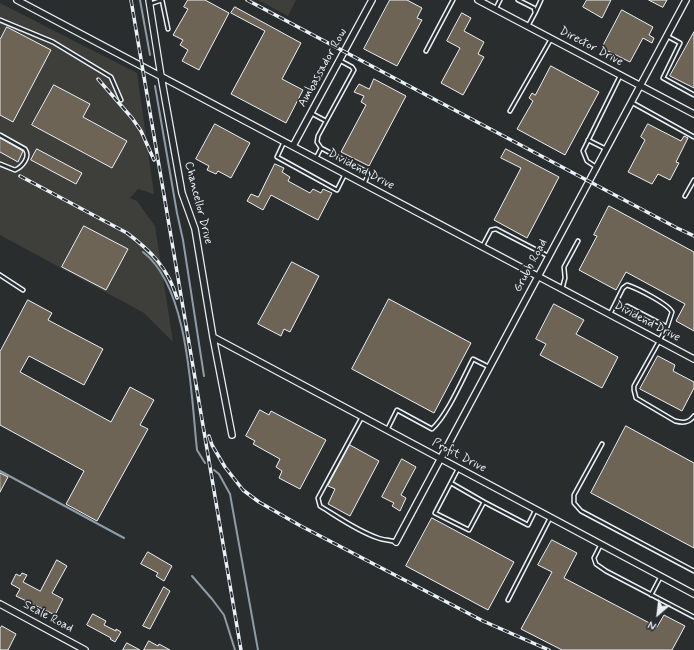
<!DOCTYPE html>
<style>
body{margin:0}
#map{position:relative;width:694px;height:650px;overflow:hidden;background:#2a2d2e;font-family:Mynerve,sans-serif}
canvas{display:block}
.north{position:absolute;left:638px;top:594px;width:40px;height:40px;-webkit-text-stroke:3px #2a2d2e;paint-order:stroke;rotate:208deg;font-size:11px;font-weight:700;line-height:16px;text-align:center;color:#e8f1f8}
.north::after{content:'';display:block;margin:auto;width:14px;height:18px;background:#e8f1f8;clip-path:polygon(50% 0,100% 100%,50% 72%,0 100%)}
</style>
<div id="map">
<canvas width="694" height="650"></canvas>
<div class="north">N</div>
</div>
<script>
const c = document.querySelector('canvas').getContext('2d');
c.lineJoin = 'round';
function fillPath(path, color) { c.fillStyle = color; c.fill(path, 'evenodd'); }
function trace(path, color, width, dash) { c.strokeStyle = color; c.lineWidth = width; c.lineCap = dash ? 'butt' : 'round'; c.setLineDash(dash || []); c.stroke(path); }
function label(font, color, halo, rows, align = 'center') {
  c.font = font + ' Mynerve,sans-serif'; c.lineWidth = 3.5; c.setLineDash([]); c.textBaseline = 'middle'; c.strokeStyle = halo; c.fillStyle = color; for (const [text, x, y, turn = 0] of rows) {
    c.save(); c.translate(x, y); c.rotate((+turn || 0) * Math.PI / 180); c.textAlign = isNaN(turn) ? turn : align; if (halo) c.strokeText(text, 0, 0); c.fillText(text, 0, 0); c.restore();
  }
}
fillPath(new Path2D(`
 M258,0H296L288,16Z
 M0,3L137,73L154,194L138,189L130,198L137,201L155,226L173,342L144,313L0,235Z`), '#3e3e3a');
trace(new Path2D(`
 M140,0L150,55
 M155,86L177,213L183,240L204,376
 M143,252C189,287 191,395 197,450L205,463
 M214,470L219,474L230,494L258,650
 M0,471L124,538
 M192,576L212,599L224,615L235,650`), '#8d9ca8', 2);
const building = new Path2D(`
 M188,0H205L229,13L199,70L182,61L188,50L180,45L183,40L173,35L188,9L184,7Z
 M390,0H407L422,8L417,18L422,20L397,66L364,49Z
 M587,0H611L602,18L583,7Z
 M649,0H667L663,7Z
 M235,7L301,43L282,79L303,90L286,123L231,94L265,31L231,13Z
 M622,10L653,27L649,35L654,38L652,43L643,38L630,62L602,48Z
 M462,13L471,18L464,31L484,42L478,54L484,57L463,95L441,83L460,48L447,41Z
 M7,27L51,50L13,122L0,115V40Z
 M694,32V88L670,76Z
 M551,66L599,92L565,155L517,129L533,101L529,98L532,93L535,95Z
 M374,79L406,96L369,166L341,152L366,105L361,102L364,96L354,92L359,84L369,89Z
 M54,85L90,104L83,117L127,141L112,168L32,125Z
 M215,124L250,143L231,178L218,171L216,174L207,170L209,166L196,159Z
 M648,124L681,141L684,136L688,138L676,162L679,163L670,180L658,174L652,184L628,172L645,140L641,137Z
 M0,138L23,151L18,162L0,152Z
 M37,149L82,173L76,184L31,160Z
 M506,149L559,177L527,238L494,220L521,168L501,158Z
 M275,164L284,168L282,172L290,177L288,181L310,193L313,189L321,193L323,189L332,193L318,220L271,195L263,210L247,201L251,194L258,197Z
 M609,206L694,252V331L676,321L685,304L626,272L616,290L579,270L597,236L594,235Z
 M84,226L128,249L106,290L62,267Z
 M292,262L319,276L290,332L284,329L281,336L258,324Z
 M389,299L471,343L434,413L352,369Z
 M28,300L52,313L48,320L103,349L84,385L29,356L20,372L111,422L130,387L154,400L140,425L148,429L97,521L66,504L84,471L0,425V352Z
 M554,304L584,320L576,334L618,357L602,388L540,355L546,344L536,339Z
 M658,356L675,365L673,371L694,382V388L682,411L640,389Z
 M260,410L269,415L271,411L326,440L300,489L279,478L282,471L276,467L280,459L253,444L255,441L246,436Z
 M626,426L694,463V548L591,493Z
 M350,445L379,461L350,516L328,504L335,489L328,486Z
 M402,459L416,467L401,495L406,498L400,511L392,506L394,503L382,497Z
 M0,473L8,477L0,492Z
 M432,518L514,562L488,610L406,566Z
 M552,540L577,553L564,578L657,627L664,615L685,626L672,650H562L521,629L552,572L538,565Z
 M148,552L172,566L164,581L156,576L158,573L141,564Z
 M57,560L67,566L52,593L63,599L55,615L16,596L20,589L11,584L16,574L20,576L22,573L27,575L23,582L40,591Z
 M164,587L170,591L150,629L143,626Z
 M93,614L106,621L104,625L116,631V629L121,632L115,642L110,639L111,638L87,625Z
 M2,626L16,634L8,650H0V629Z
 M149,641L158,646L159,644L170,650H144Z
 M127,643L140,650H123Z`);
fillPath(building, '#6e6455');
trace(building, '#e8f1f8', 1);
const service = new Path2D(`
 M162,0L168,29
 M518,0L534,8L535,13L528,26
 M150,4L162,0
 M496,8L500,0
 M535,13L541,0
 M0,20L53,42L111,77L121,100
 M667,36L680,43L663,78L694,95
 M426,51L453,0
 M339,60L352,67L354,70L318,136L317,142L321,148L367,172L368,175L364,184
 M631,102L694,137
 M510,111L551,39
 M311,113L326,121
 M0,135L25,149C31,157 22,167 15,170L0,164
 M588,140L606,149
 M284,142L277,157L337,190L345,174
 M316,158L321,148
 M596,167L587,161L583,151L620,76
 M685,196L694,180
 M482,247L491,230L496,229L548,256
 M0,275L23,290
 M562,289L565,278L564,267L578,241
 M627,306L667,327L634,386V390L636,398L675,421C683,423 689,423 694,416
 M610,314L623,288L627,285C637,288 668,304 672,312L667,327
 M362,417L318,498L320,506C338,517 357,531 378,538C383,540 390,540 396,542
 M387,430L397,410L432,429C447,416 463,378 473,359L489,367
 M602,444L574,495V503L581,511L694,571
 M458,469L435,513L469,530L484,502L528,525L536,509
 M451,483L484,502
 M601,544L594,558L596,564L606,571L694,617
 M651,595L661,576
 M508,600L550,518`);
const minor = new Path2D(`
 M17,0L694,359
 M149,0L161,76L182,193L195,229L213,337L232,435
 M478,0L694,114
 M293,146L372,0
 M213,337L694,594
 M396,542L686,0
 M0,604L85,650`);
trace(service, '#e8f1f8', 5.5);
trace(minor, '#e8f1f8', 8);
trace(service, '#2a2d2e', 2.5);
trace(minor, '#2a2d2e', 5.5);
const rail = new Path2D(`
 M131,0L241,650
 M247,0L677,228L694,236
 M98,79L132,118L141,131L154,160
 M20,176L127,233C151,251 168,268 177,298
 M209,436L212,445L225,467L243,490L259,502L299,525L483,621L549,650`);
trace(rail, '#e8f1f8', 3.5);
trace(rail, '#2a2d2e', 2, [6]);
label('12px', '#e8f1f8', '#2a2d2e', [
 ["Director Drive",591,47,28],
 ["Ambassador Row",323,68,-61],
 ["Dividend Drive",361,170,28],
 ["Chancellor Drive",198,203,76],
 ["Grubb Road",531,266,-62],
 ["Dividend Drive",647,322,28],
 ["Profit Drive",459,456,28],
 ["Seale Road",48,617,28]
]);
</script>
